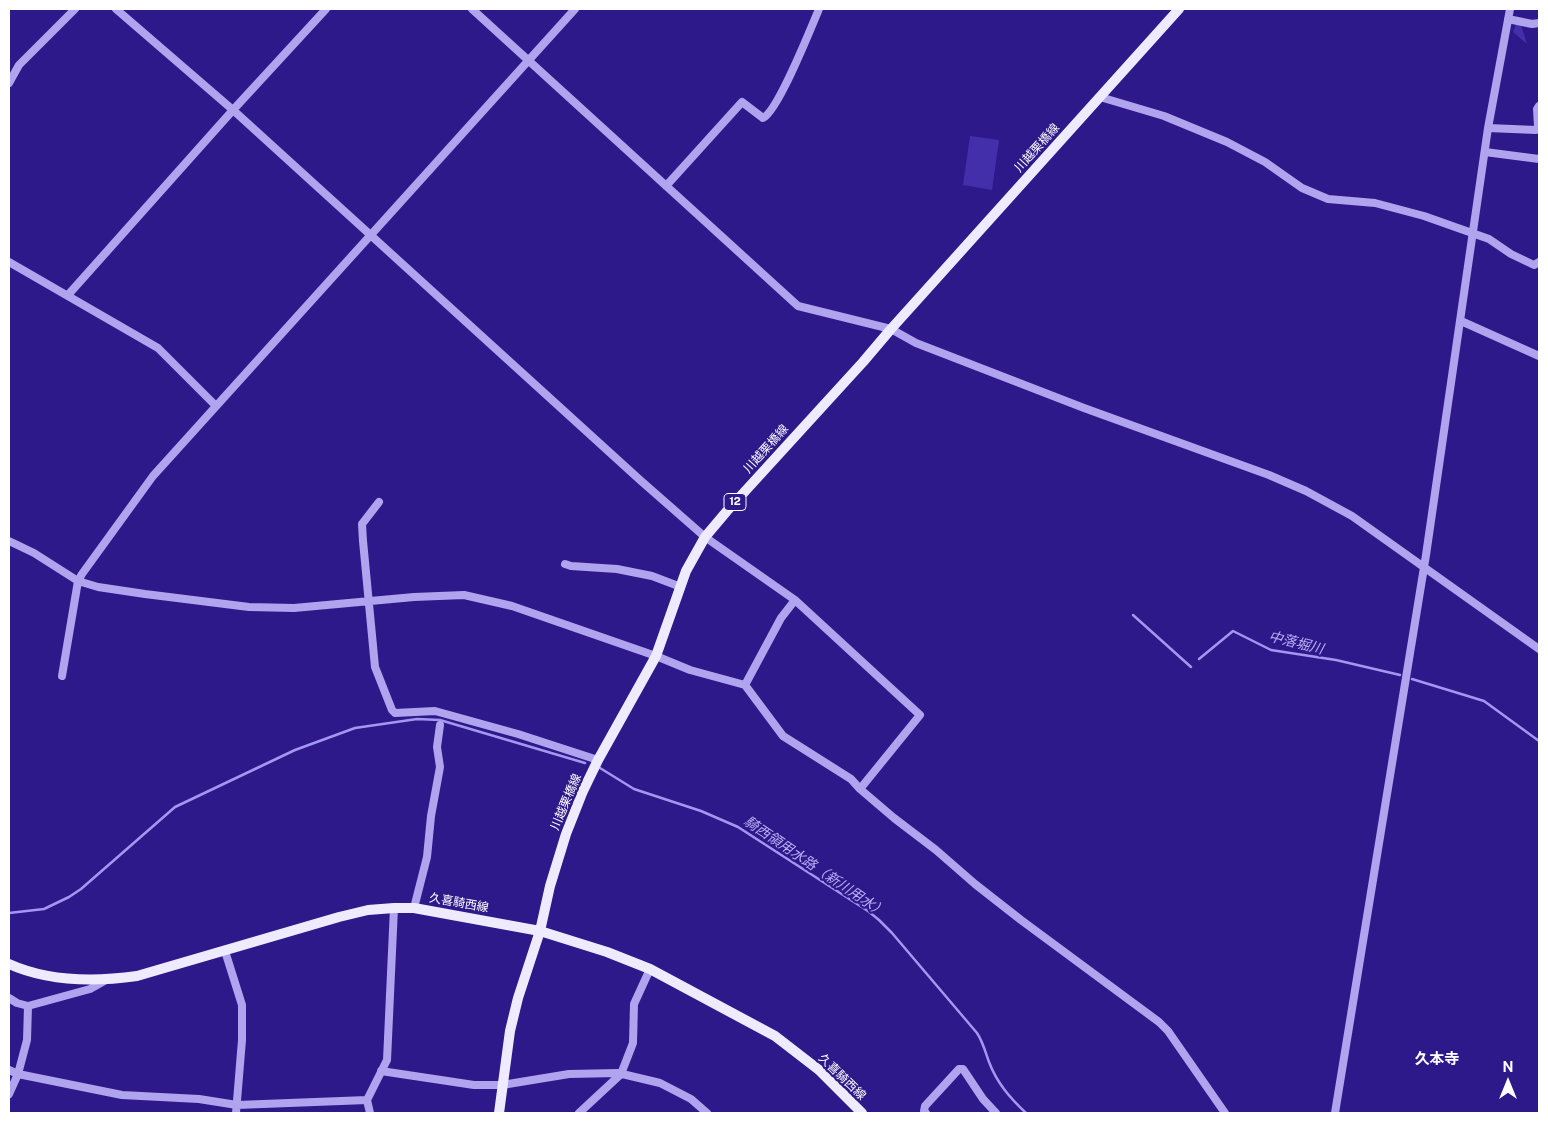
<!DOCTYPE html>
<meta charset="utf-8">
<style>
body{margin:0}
#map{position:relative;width:1548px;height:1122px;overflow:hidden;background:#2e198b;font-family:"Public Sans",sans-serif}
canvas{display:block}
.frame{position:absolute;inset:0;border:10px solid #fff;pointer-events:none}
.north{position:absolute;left:1483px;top:1057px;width:50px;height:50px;-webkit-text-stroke:4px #2e198b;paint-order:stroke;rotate:0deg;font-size:14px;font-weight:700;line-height:20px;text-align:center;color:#fff}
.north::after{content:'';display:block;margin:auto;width:18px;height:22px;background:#fff;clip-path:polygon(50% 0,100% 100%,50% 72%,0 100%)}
</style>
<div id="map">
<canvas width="1548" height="1122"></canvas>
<div class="frame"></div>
<div class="north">N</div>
</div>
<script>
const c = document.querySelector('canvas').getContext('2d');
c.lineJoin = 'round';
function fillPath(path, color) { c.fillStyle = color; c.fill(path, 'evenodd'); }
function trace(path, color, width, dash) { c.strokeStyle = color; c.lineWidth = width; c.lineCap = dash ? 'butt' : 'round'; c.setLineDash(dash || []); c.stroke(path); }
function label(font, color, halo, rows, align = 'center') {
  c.font = font + ' "Public Sans","Noto Sans JP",sans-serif'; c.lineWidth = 4.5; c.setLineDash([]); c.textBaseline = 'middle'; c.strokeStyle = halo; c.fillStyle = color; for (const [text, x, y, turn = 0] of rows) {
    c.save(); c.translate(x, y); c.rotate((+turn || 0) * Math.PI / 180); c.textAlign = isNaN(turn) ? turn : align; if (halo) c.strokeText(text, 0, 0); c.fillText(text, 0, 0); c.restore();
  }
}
fillPath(new Path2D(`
 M1516,24L1521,25L1527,44L1513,32Z
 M970,136L999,140L992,190L963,185Z`), '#442fab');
trace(new Path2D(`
 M1133,615L1191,667
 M1199,659L1233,631L1271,650L1336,660L1400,675
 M1412,679L1484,701L1539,741
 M600,768L634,789L701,811L738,827L868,911L879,920L892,933L977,1033C983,1042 985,1051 989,1062C997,1083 1010,1098 1026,1113
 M9,913L44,909L69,897L81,889L175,807L295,750L355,728L417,719L440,720L585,763`), '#a497f0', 2.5);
trace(new Path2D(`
 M116,9L233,110L640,480L705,537L795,600L920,715L860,789
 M472,9L798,306L891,329L916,343L1084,408L1269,475L1306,491L1352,516L1539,649
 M1508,19L1532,24L1539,23
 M9,83L19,65L75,9
 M1100,97L1164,116L1227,142L1265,162L1302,188L1328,199L1375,203L1424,216L1489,239L1511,254L1534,265L1539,262
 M1488,128L1536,130L1538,126L1537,109L1539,106
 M1485,152L1539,159
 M666,186L742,102L763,118C778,111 811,28 819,9
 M9,262L158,348L216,406
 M68,295L233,110L326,9
 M1461,321L1539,356
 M379,502L362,524L363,541L375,667L392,710L395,713L435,711L518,734L598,760
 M9,541L34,553L78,581L98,587L145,594L249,607L294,608L414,597L464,595L512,606L656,656L690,670L745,685L783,736L851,779L860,789L894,818L936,850L975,884L1021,920L1159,1022L1168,1031L1225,1113
 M565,564L571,566L617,569L652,576L681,587
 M62,676L78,581L82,574L153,476L575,9
 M745,685L781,618L795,600
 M414,908L427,857L431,816L440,767L437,747L440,725
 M225,951L242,1005V1040L236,1113
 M9,998L17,1003L28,1006L90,989L106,980
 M9,1070L18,1074L122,1095L199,1099L237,1105L367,1100
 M381,1071L474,1085H502L569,1074L618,1073L660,1083L691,1099L707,1113
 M9,1094L18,1074L27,1040L28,1006
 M370,1113L367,1100L387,1060L394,908
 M579,1113L621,1074L633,1043L634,1004L650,969
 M926,1113L924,1111L925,1106L959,1069H963L983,1099L996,1113
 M1335,1113L1426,555L1488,128L1510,9`), '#b0a4ee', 8);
trace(new Path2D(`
 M9,964C49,982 94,982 137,976L339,917L368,910L394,908H414L540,931L607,952L650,969L775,1036L819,1070L862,1113
 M499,1113L510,1031L518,998L540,931L550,886L566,834L583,791L598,760L656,656L686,571L705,537L727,511L863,362L891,329L1179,9`), '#efebff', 10);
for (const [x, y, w] of [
 [735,502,22]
]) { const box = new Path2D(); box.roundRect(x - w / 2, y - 8.5, w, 17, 4); c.fillStyle = '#2e198b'; c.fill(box); trace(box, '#fff', 1); }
label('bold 11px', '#fff', null, [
 ["12",735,502]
]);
label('12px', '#fff', '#2e198b', [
 ["川越栗橋線",1037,148,-48],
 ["川越栗橋線",766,449,-48],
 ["川越栗橋線",566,802,-67],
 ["久喜騎西線",459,903,10],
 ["久喜騎西線",842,1077,44]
]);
label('italic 14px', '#bbb0f5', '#2e198b', [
 ["中落堀川",1296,643,14],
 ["騎西領用水路（新川用水）",815,867,34]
]);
label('bold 15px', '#fff', '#2e198b', [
 ["久本寺",1437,1059]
]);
</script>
